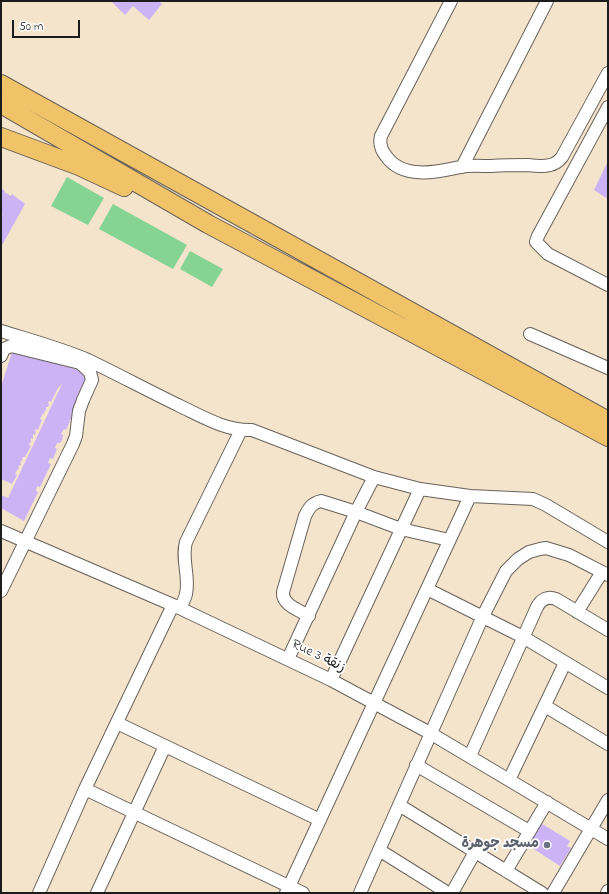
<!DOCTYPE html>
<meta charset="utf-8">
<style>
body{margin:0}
#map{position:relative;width:609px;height:894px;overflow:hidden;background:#f5e4cc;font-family:"Indie Flower",sans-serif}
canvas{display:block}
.frame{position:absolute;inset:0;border:2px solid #1c1c1c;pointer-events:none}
.scale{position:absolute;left:12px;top:20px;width:68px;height:18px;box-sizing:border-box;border:2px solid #1c1c1c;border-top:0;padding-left:5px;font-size:12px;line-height:14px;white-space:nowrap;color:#1c1c1c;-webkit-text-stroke:3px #fff;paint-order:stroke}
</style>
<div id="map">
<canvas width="609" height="894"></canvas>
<div class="frame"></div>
<div class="scale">50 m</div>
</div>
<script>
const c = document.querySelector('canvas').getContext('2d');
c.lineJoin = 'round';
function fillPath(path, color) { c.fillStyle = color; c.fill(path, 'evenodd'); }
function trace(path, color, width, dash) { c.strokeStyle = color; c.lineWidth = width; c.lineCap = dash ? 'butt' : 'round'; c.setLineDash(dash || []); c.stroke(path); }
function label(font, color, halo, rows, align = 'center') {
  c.font = font + ' "Indie Flower","Playpen Sans Arabic",sans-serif'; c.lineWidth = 3.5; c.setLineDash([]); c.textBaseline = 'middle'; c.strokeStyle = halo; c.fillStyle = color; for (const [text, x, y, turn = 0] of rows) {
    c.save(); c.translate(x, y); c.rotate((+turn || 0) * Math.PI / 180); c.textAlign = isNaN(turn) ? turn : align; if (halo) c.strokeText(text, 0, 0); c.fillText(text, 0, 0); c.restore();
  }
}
fillPath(new Path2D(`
 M67,177L104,198L88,225L51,206Z
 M113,204L187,245L173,269L99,229Z
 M190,251L223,269L212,287L180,269Z`), '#85d493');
fillPath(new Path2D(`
 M111,1H159L162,4L149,20L133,6L125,15Z
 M608,161V199L594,190Z
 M1,188L5,191L4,192L11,196L12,194L25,204L1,247V216L3,214L1,213Z
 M13,349L80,368L89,373L80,401L71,420H69L70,421L66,430L64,429L61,434L63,435L62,440L60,443H57L55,448L57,449L53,459L50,458L48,463L51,464L40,487L37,486L36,491L38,492L24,521L1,508V495L8,498L62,384L58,388L51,402L49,401L48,403L49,404L48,407H46V411L45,410L44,414L43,413L40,419L42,420L38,430L36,429L35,431L36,432L35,435L33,434V439L31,438V443L30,442L29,445L31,446L25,457H23L22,458L23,459L20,463L21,464L20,466L19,465L18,467H19L18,470H17L15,474L17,475L12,484L1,479V387Z
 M539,822L570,841L567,846L571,848L560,866L526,844Z`), '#cbb3f5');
const minor = new Path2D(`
 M451,1L381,136C379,144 381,150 386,156C403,180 437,172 460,167C470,165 481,166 491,166C504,165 516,165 528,165C535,166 543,167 550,165C555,164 559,161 562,157L608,73
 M608,107L538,236L536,242L548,254L608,285
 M462,167L547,1
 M1,331C30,340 60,348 88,360C119,375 149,391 180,406C203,417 226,431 252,430L374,477L420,489L470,496L533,499L546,505L608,542
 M530,334L608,368
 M1,356L4,349L11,346L80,363L90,372L92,380L83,400L79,411L76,436L73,444L1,591
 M1,531L173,605L331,680L430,733L608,839
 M427,589L523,637L608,688
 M180,608C182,604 185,599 186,594C190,576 181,559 186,542L241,430
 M577,612L602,572
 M309,616C299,610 282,605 283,592L305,516C309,508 312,503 321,501L356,512L401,529L449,540
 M288,659L356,512L374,477
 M331,680L420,489
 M545,706L608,744
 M117,723L320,820
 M470,756L537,607C541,599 548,596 556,599L608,630
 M416,765L529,831
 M509,780L565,663
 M85,789L303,893
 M399,805L542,893
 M379,850L448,893
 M506,871L547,802
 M39,893L85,789L173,605
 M97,893L165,746
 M286,893L470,496
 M360,893L483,616L506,571L518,559L529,552L540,549L546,548L569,555L608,575
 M452,893L475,852
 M553,893L608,800
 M607,893L608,891`);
const highway = new Path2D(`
 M1,84L608,421
 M1,104L208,224L608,437
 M1,137L79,166L124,187`);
trace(minor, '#68625a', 14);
trace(highway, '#68625a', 20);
trace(minor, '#fff', 12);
trace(highway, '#f0c369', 18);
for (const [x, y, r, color] of [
 [547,845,4,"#6b7280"]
]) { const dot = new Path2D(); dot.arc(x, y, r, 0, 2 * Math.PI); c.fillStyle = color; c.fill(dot); trace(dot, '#fff', 1.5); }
label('14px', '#1c1c1c', '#fff', [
 ["Rue 3 زنقة",318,657,26]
]);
label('bold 14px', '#5b616d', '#fff', [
 ["مسجد جوهرة",539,845]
], 'right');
</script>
